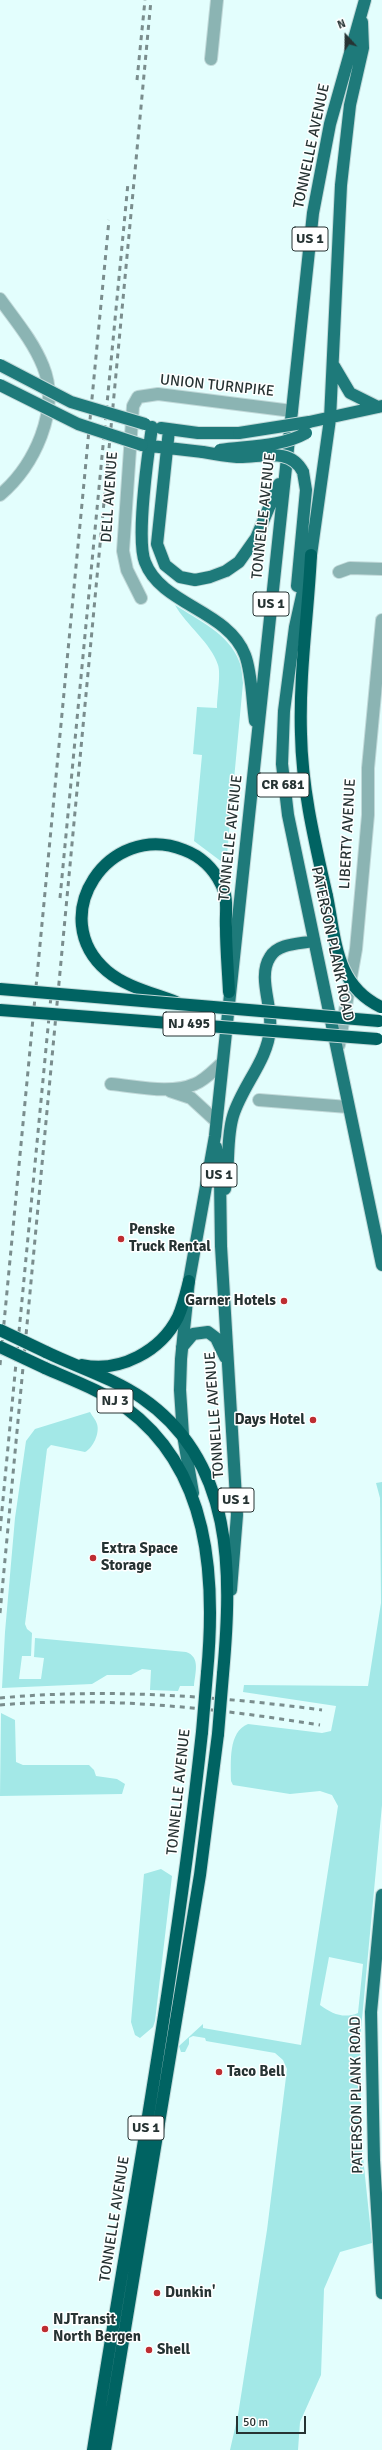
<!DOCTYPE html>
<style>
body{margin:0}
#map{position:relative;width:382px;height:2450px;overflow:hidden;background:#e3fefd;font-family:Signika,sans-serif}
canvas{display:block}
.north{position:absolute;left:326px;top:16px;width:40px;height:40px;-webkit-text-stroke:3px #fff;paint-order:stroke;rotate:339deg;font-size:11px;font-weight:700;line-height:16px;text-align:center;color:#263333}
.north::after{content:'';display:block;margin:auto;width:14px;height:18px;background:#263333;clip-path:polygon(50% 0,100% 100%,50% 72%,0 100%)}
.scale{position:absolute;left:236px;top:2416px;width:70px;height:18px;box-sizing:border-box;border:2px solid #263333;border-top:0;padding-left:5px;font-size:12px;line-height:14px;white-space:nowrap;color:#263333;-webkit-text-stroke:3px #fff;paint-order:stroke}
</style>
<div id="map">
<canvas width="382" height="2450"></canvas>
<div class="north">N</div>
<div class="scale">50 m</div>
</div>
<script>
const c = document.querySelector('canvas').getContext('2d');
c.lineJoin = 'round';
function fillPath(path, color) { c.fillStyle = color; c.fill(path, 'evenodd'); }
function trace(path, color, width, dash) { c.strokeStyle = color; c.lineWidth = width; c.lineCap = dash ? 'butt' : 'round'; c.setLineDash(dash || []); c.stroke(path); }
function label(font, color, halo, rows, align = 'center') {
  c.font = font + ' Signika,sans-serif'; c.lineWidth = 3; c.setLineDash([]); c.textBaseline = 'middle'; c.strokeStyle = halo; c.fillStyle = color; for (const [text, x, y, turn = 0] of rows) {
    c.save(); c.translate(x, y); c.rotate((+turn || 0) * Math.PI / 180); c.textAlign = isNaN(turn) ? turn : align; if (halo) c.strokeText(text, 0, 0); c.fillText(text, 0, 0); c.restore();
  }
}
fillPath(new Path2D(`
 M175,605C198,620 229,634 239,661C242,667 242,676 243,683L226,865L194,841L202,755L193,754L197,707L217,708C217,697 221,674 218,665C211,643 186,625 175,605Z
 M90,1412C92,1416 96,1420 97,1424C100,1433 93,1448 85,1452L51,1445L47,1449L25,1624L27,1629L32,1633L31,1656H22L19,1679H41L44,1658L34,1657L35,1638L186,1652C201,1657 195,1673 194,1686H180L178,1691L150,1690L151,1670L142,1669L131,1675H107L92,1684L2,1688L5,1632L15,1518L26,1441L35,1429Z
 M382,1482V1805L360,2040L361,2138L372,2243L340,2252L324,2289L321,2375L300,2422L298,2450H230L238,2415L267,2230L287,2069L283,2060L275,2053L206,2041L205,2038L193,2036L189,2038V2044L185,2052H181L179,2046L203,2024V2028L301,2045L338,1806L332,1795L320,1791L290,1794L233,1785L231,1781C231,1762 228,1732 248,1724L322,1733L331,1731L336,1706L243,1692L244,1685L368,1686L381,1603L380,1498L376,1483ZM329,1957L363,1964L358,2013C344,2019 332,2014 320,2005Z
 M1,1713L15,1720L16,1762L23,1765H89L94,1770L96,1776L117,1779L125,1784L122,1794L0,1796Z
 M161,1869L172,1876L155,2021L153,2027L140,2038L135,2035L131,2022L144,1874Z`), '#a3e8e7');
const minor = new Path2D(`
 M211,59L217,0
 M0,299C15,320 33,341 43,366C61,410 34,466 0,495
 M339,572L350,568L382,569
 M141,598L127,570L123,551L133,406L138,397L158,394L292,411
 M339,1045L356,949L368,815V768L382,620
 M111,1084C136,1086 170,1095 195,1084C205,1080 213,1071 222,1063
 M170,1091L191,1098L216,1121
 M259,1100L348,1107`);
const major = new Path2D(`
 M362,22L363,48L350,105L341,185L330,419L311,555L295,627L284,711L282,764L288,815L382,1265
 M334,366L350,393L378,407
 M309,422L382,406
 M152,427C148,454 136,539 145,562C161,605 228,610 245,655C252,673 252,701 255,721
 M161,428L198,433H239
 M169,430L157,544L165,565L180,577L195,580L210,577L226,571L239,562L256,538L279,484
 M142,445L203,452
 M297,586L306,490L303,472
 M216,1147L220,1177L221,1246L237,1515L231,1590
 M225,1189C230,1165 226,1139 233,1116C242,1086 268,1060 270,1029C273,1007 257,977 270,957C278,943 300,944 314,941
 M182,1347L193,1334L208,1332L216,1338L225,1357
 M193,1493L183,1435L180,1390L181,1359L189,1281L215,1136L313,213L330,124L365,0
 M382,1895L371,2012L374,2160L382,2293`);
const highway = new Path2D(`
 M311,555C308,615 299,675 301,734C302,790 315,843 327,896
 M176,1002C153,993 126,987 107,971C44,917 109,820 184,850C200,856 213,868 221,884C229,898 225,913 226,928C226,949 228,970 229,992
 M46,1352C77,1367 113,1378 142,1398C235,1462 232,1573 223,1674
 M82,1365C120,1373 161,1351 178,1317C183,1306 186,1293 189,1281
 M45,1368C72,1380 102,1391 126,1408C210,1470 216,1577 207,1673
 M93,2450C131,2211 176,1973 202,1732
 M105,2450L200,1875L218,1734`);
trace(minor, '#c1d9d9', 14);
trace(major, '#c1d9d9', 14);
trace(highway, '#c1d9d9', 14);
trace(minor, '#8bb4b3', 12);
trace(major, '#1e7a7a', 12);
trace(highway, '#006362', 12);
trace(new Path2D(`
 M137,80L145,0
 M60,898L128,183
 M0,1365L109,220
 M0,1531L51,996
 M0,1613L151,0
 M0,1698C107,1688 216,1696 322,1710
 M0,1705C106,1696 215,1708 320,1725`), '#7a8d8d', 3, [5, 5]);
const majorBridge = new Path2D(`
 M0,365L71,402L145,424
 M0,385L78,424L142,445
 M239,433L309,422
 M220,450C248,446 281,447 306,433
 M203,452C214,454 226,456 237,457C260,458 290,446 303,472`);
const highwayBridge = new Path2D(`
 M327,896C336,940 335,985 381,1007
 M0,989L379,1021
 M0,1010L377,1039
 M0,1330L46,1352
 M0,1347L45,1368
 M202,1732L207,1673
 M218,1734L223,1674`);
trace(majorBridge, '#c1d9d9', 14, []);
trace(highwayBridge, '#c1d9d9', 14, []);
trace(majorBridge, '#1e7a7a', 12);
trace(highwayBridge, '#006362', 12);
for (const [x, y, r, color] of [
 [121,1239,4,"#bd2d31"],
 [284,1301,4,"#bd2d31"],
 [313,1420,4,"#bd2d31"],
 [93,1558,4,"#bd2d31"],
 [219,2072,4,"#bd2d31"],
 [157,2293,4,"#bd2d31"],
 [45,2329,4,"#bd2d31"],
 [149,2350,4,"#bd2d31"]
]) { const dot = new Path2D(); dot.arc(x, y, r, 0, 2 * Math.PI); c.fillStyle = color; c.fill(dot); trace(dot, '#fff', 1.5); }
for (const [x, y, w] of [
 [310,239,36],
 [271,604,36],
 [283,785,52],
 [189,1024,52],
 [219,1175,36],
 [115,1401,36],
 [236,1500,36],
 [146,2128,36]
]) { const box = new Path2D(); box.roundRect(x - w / 2, y - 12, w, 24, 3); c.fillStyle = '#fff'; c.fill(box); trace(box, '#263333', 1); }
label('bold 14px', '#263333', null, [
 ["US 1",310,239],
 ["US 1",271,604],
 ["CR 681",283,785],
 ["NJ 495",189,1024],
 ["US 1",219,1175],
 ["NJ 3",115,1401],
 ["US 1",236,1500],
 ["US 1",146,2128]
]);
label('15px', '#263333', '#fff', [
 ["TONNELLE AVENUE",312,146,-78],
 ["UNION TURNPIKE",217,386,6],
 ["DELL AVENUE",110,497,-86],
 ["TONNELLE AVENUE",264,516,-84],
 ["LIBERTY AVENUE",348,834,-87],
 ["TONNELLE AVENUE",231,838,-84],
 ["PATERSON PLANK ROAD",332,944,78],
 ["TONNELLE AVENUE",215,1415,-94],
 ["TONNELLE AVENUE",179,1792,-84],
 ["PATERSON PLANK ROAD",357,2095,-91],
 ["TONNELLE AVENUE",115,2219,-81]
]);
label('bold 15px', '#263333', '#fff', [
 ["Penske",129,1230],
 ["Truck Rental",129,1247],
 ["Garner Hotels",276,1301,"right"],
 ["Days Hotel",305,1420,"right"],
 ["Extra Space",101,1549],
 ["Storage",101,1566],
 ["Taco Bell",227,2072],
 ["Dunkin'",165,2293],
 ["NJTransit",53,2320],
 ["North Bergen",53,2337],
 ["Shell",157,2350]
], 'left');
</script>
